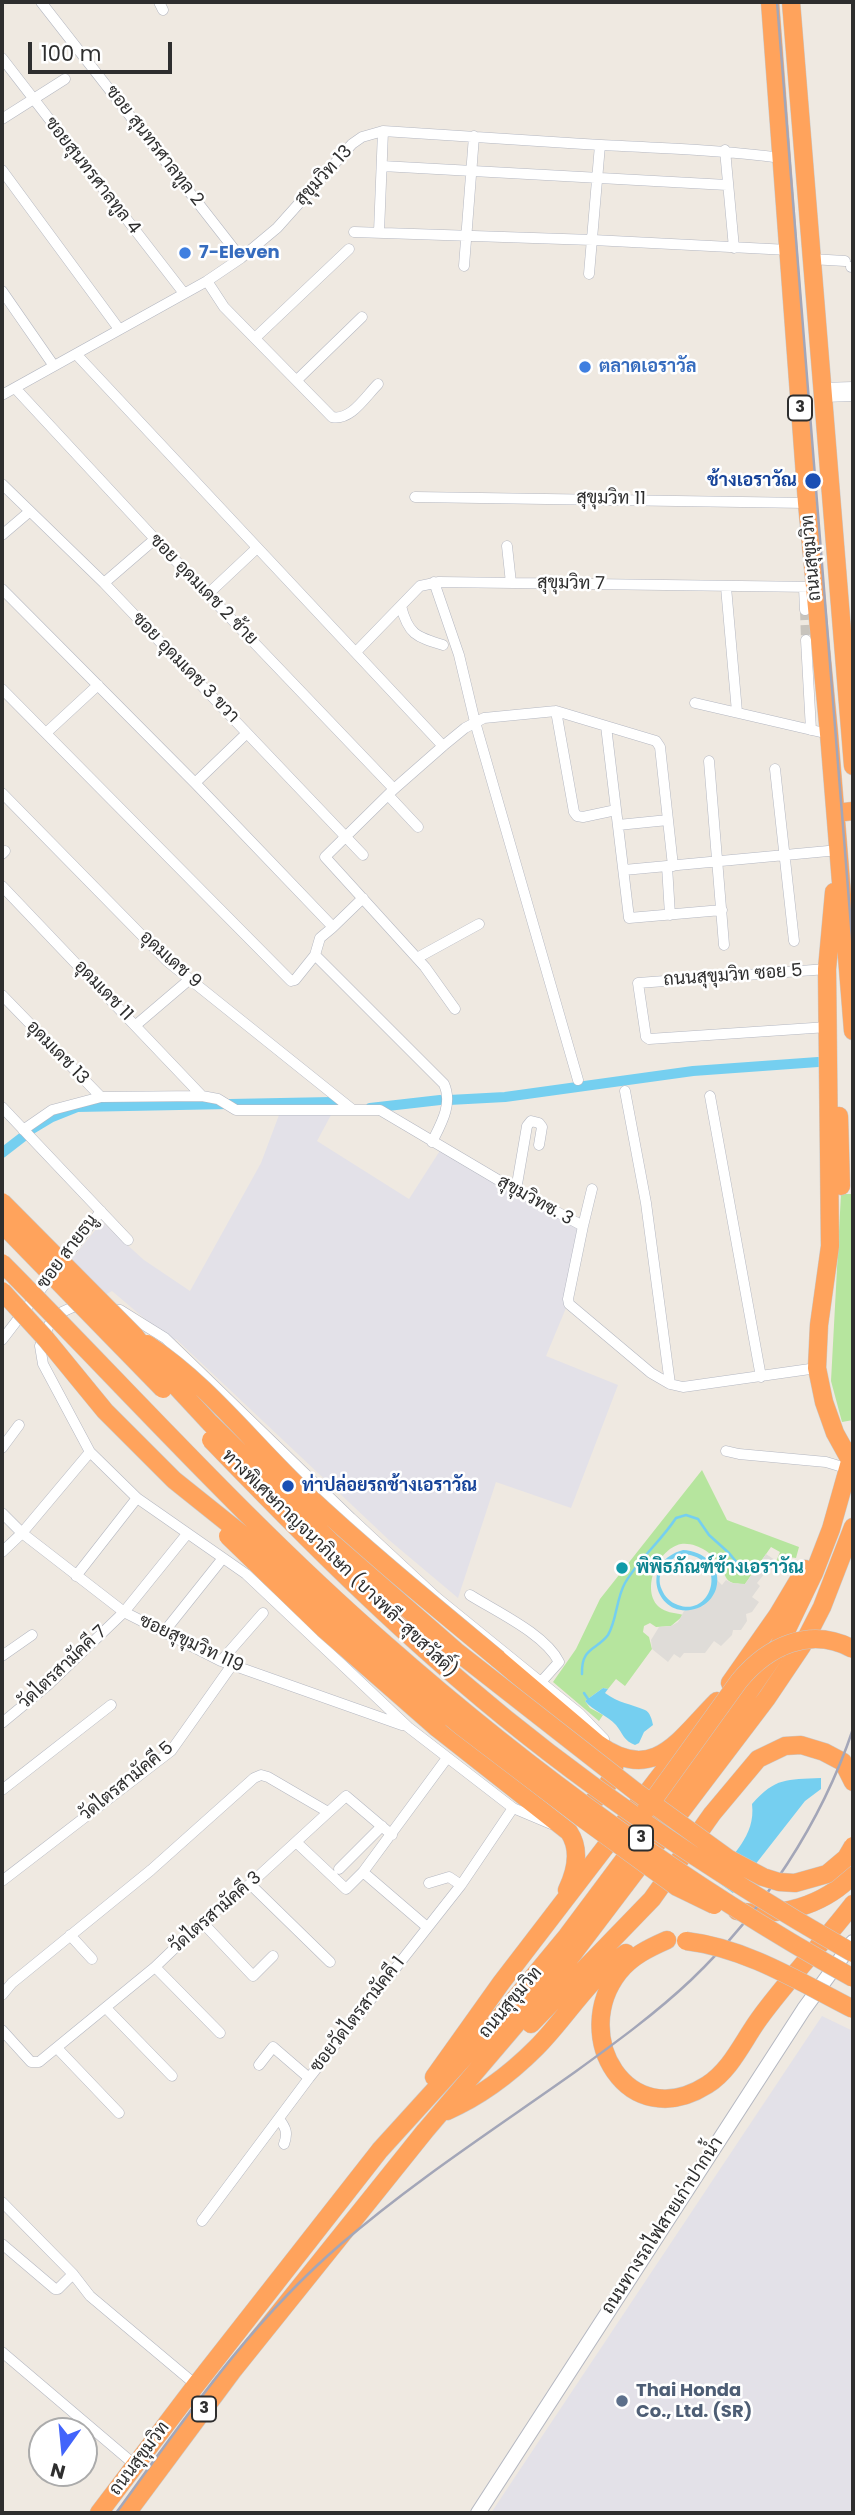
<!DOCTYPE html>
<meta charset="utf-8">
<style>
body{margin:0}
#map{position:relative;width:855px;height:2515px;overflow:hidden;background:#efe9e1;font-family:Poppins,sans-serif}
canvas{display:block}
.frame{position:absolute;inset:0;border:4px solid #2e2e2e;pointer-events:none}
.north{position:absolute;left:28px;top:2417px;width:70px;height:70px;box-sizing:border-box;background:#fff;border:2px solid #ababab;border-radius:50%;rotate:195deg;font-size:19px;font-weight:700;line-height:28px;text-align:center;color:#2e2e2e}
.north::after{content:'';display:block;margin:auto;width:24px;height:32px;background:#4264fb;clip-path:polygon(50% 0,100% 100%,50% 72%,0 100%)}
.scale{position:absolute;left:28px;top:42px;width:144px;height:32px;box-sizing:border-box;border:4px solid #2e2e2e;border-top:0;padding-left:9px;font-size:21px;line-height:24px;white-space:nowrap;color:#2e2e2e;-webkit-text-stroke:5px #fff;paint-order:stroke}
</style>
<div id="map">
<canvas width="855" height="2515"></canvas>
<div class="frame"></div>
<div class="north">N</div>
<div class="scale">100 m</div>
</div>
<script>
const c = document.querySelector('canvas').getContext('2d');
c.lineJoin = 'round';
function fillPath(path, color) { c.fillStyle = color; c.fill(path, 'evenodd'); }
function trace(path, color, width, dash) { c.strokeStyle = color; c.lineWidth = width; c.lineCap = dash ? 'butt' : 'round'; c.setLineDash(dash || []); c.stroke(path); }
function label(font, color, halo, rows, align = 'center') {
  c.font = font + ' Poppins,Sarabun,sans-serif'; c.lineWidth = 5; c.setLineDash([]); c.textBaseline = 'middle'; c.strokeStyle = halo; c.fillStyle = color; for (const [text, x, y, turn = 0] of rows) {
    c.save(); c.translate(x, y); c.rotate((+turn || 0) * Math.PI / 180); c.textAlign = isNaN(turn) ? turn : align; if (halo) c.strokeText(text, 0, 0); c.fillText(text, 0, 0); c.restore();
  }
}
fillPath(new Path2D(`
 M279,1115H331L317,1141L409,1199L441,1149L581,1228L566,1308L546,1356L618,1385L571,1508L496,1482L458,1598L389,1540L176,1339L172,1342L112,1291L105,1295L70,1261L102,1222L144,1260L190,1291L261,1163Z
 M822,2016L853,2031V2513H491Z`), '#e3e1e8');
fillPath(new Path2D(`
 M841,1194H853V1420L842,1422L831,1381Z
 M702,1470L727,1520L799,1547L796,1558L789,1557L785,1560L783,1570L775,1564L780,1552L771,1547L745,1584C740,1584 733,1584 729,1581C725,1578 724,1572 721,1567C714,1554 697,1542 681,1544C656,1549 639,1595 662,1609C668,1613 677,1613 683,1615V1616L671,1626L656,1627L650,1623L644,1626L643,1632L649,1637L652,1649L625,1686L616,1679L608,1689L603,1688L585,1701L590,1708L603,1715L599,1721L553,1682L576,1649L600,1599Z`), '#b6e59e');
fillPath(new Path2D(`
 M766,1554L775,1560V1564L768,1575L765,1573L757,1583L760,1586L752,1597L759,1602L752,1612L746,1614L747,1621L741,1630H733L732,1635L721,1646L714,1641L705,1653H684L680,1658L674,1654L668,1662L652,1649L651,1640L659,1627L671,1626L678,1622L684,1611L703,1606L715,1590L717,1580L722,1585L726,1580L732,1583L745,1584Z`), '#dfdcd8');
fillPath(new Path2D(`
 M683,1550C703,1551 723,1566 716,1589C713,1598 706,1605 698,1608C658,1623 636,1563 683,1550ZM684,1554C729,1558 713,1618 678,1605C670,1602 665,1597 662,1590C654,1573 668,1558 684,1554Z
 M603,1688L608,1689L605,1693C618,1703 631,1704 645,1710C650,1712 652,1720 653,1725L644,1732L639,1743L635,1745C624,1741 623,1734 616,1725C607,1715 593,1711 585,1701Z
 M821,1778V1789L805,1801L733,1893L715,1880C731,1854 756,1837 752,1804C776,1777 786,1780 821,1778Z`), '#75cff0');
trace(new Path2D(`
 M582,1674C581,1647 597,1650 608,1635C617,1620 616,1599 625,1583C639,1559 661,1541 676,1518L686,1515L698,1519L709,1535L729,1553L743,1570
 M584,1693L588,1699`), '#75cff0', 2.5);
trace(new Path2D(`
 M449,1100L505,1097L693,1071L818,1062
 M370,1108L440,1100
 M32,1129L52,1117L77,1107L332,1102L351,1110
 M2,1153L24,1136`), '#75cff0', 10);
trace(new Path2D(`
 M805,610L806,640`), '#c8c4bd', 10, [10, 5]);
const street = new Path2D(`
 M41,2L241,258
 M159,2L163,10
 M2,58L183,292
 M2,119L65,79
 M725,150L734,248
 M382,166L727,185
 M2,170L119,329
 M354,232L593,240L789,250
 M379,232L383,131
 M811,259L845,261
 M464,266L474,136
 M851,267H853
 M589,274L600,145
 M207,281L224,307L332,417C351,421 365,397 378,384
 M2,291L54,366
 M255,338L349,249
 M76,354L443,746
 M297,380L362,317
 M15,388L155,539L394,789
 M822,388L853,387
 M2,395L207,281L241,258L277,228L352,144L362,137L383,131C455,135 528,141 601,145C662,148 722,150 782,158
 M823,397L853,396
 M2,484L104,583L363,855
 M415,497L807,503
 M2,535L29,512
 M507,546L511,583
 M434,582L459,655L475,722L578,1080
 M104,583L155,539
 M726,587L737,712
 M804,587L805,610
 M2,589L195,783L332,926V928L320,938L315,955L444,1084C453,1104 441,1124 432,1142
 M208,594L257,548
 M401,606C408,634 416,637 443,645
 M806,640L811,730
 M356,652L420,586L439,582L815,587
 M2,689L291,981L295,980L315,955
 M695,703L829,734
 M556,711L574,812L577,816L583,817L616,810
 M606,726L629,918L722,910
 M46,733L98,685
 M709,761L724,945
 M775,769L794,941
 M195,783L247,733
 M2,793L167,961L353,1110
 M388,795L418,827
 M618,825L668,820
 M2,854L5,851
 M667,866L670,915
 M624,870L839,850
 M2,886L202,1096
 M332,928L363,898
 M417,958L479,924
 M827,969L638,983L646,1037L649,1039L828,1027
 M2,995L101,1097L202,1096L218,1099L236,1110H380L505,1184L583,1226L568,1299L569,1304L651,1373L670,1384L683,1387L817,1368
 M455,1009L425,967L325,857L394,789L443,746L465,728L484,718L556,711L656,741L660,747L673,866
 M136,1025L190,979
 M625,1091L646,1203L670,1384
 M710,1096L761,1377
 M2,1107L128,1240
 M23,1130L52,1110L101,1097
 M516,1190L527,1126L531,1121L539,1123L542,1127L539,1145
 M583,1226L592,1189
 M82,1307H73L62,1312L49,1325L40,1346L43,1364L90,1452L137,1498L246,1574L408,1727L513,1808L551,1824
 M111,1309L120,1310L165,1338L351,1518
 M2,1340L101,1211
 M2,1448L19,1425
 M726,1451L739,1454L826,1462L849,1469
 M2,1513L22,1533L124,1612L221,1661L402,1725
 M345,1517L351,1518L436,1597L580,1714L604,1739
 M2,1552L22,1533L90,1452
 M76,1576L137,1498
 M470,1595C497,1612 545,1634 559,1662L541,1682
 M164,1632L223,1558
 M2,1656L32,1635
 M221,1661L263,1613
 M2,1723L48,1685L124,1612L187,1534
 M2,1790L111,1705
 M296,1842L346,1889L363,1872L447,1758
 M339,1869L382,1826
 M363,1872L427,1927
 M2,1881L171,1751L232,1665
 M429,1883L449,1877L461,1885
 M250,1884L330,1962
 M202,1922L253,1976L273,1956
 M70,1935L92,1959
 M155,1967L220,2033
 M2,1995L12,1983L151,1870L254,1778L261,1775L268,1777L328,1812
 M106,2008L172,2076
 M2,2030L31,2062H39L155,1967L202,1922L250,1884L346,1796L392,1835
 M57,2048L119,2113
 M259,2065L273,2047L309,2078
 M279,2119C286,2128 288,2133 284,2144
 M2,2202L73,2274L90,2296L196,2385
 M202,2221L309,2078L461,1885L513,1808
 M2,2244L55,2289H58L73,2274
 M2,2352L135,2465`);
const secondary = new Path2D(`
 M478,2513L804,2009L853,1942`);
const highway = new Path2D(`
 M770,2L807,503L829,734L853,1031
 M791,2L853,766
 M836,813L853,811
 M834,892L827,969L830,1246L819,1325L817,1368L824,1402L835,1433L851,1462
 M839,1116L841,1186
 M498,1659L598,1744C654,1785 679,1739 717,1701
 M730,1683L777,1616L805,1569
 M437,1728L569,1832C581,1850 576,1871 567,1890
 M576,1809L583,1810C600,1797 618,1779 614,1756
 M737,1911C779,1918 823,1906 853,1875
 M667,1940C649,1948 632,1956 619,1972C569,2036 628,2135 707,2085C731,2070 743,2041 759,2019C788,1979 823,1943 853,1904
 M531,2024L652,1899L712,1814L758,1759L785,1746L801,1745L824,1752L843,1762L853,1782
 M434,2077L501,1983L669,1764
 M447,2111C481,2096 509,2075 536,2048C567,2017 589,1977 626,1953
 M99,2513L196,2385L380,2150L490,2029L567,1936L742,1702L775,1654L814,1573L831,1529L853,1451
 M127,2513L234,2369L425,2131L547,1988L767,1698L802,1646L822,1607L853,1527`);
trace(street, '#b4b7c1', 11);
trace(secondary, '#b4b7c1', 16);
trace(highway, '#c9c9c9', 19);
trace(street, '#fff', 10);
trace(secondary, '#fff', 14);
trace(highway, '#ffa35c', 18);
trace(new Path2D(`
 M777,2L853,951
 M116,2513C185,2418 251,2321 341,2244C414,2181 496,2128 575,2072C615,2043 655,2014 691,1980C763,1911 821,1824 853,1729`), '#a3a6b8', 2.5);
const highwayBridge = new Path2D(`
 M2,1202L135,1336L158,1367L210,1423L331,1542L456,1651L635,1791L729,1859L763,1877L779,1882L795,1883L827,1874L846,1858L853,1846
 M2,1224L163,1389
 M2,1263C128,1390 249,1525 384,1643C528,1770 686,1885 853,1978
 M2,1291L46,1339L105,1411L174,1480L249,1540L373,1653L461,1726L582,1818L677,1887L714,1905
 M147,1344C208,1384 252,1443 305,1493C367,1551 433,1605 498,1659
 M211,1440C292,1524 374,1607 462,1682C582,1785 716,1875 853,1953
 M228,1536L324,1629L437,1728
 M646,1810L739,1681C768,1646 810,1626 853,1649
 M686,1941C746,1948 800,1982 853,2009`);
trace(highwayBridge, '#c9c9c9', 19, []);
trace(highwayBridge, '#ffa35c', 18);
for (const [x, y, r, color] of [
 [185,253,7,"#3f7fe0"],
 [585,367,7,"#3f7fe0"],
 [813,481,9,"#1a4fb4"],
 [288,1486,7,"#1a4fb4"],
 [622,1568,7,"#0f9aa8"],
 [622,2401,7,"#5c6f8a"]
]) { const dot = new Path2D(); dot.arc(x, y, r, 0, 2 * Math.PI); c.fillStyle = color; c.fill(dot); trace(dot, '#fff', 2.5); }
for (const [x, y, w] of [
 [800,408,24],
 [641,1838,24],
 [204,2409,24]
]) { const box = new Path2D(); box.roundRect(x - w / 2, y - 12.5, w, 25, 5); c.fillStyle = '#fff'; c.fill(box); trace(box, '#2e2e2e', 2); }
label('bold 16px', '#2e2e2e', null, [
 ["3",800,408],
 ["3",641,1838],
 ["3",204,2409]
]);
label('18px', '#2e2e2e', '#fff', [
 ["ซอย สุนทรศาลทูล 2",154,146,52],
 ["ซอยสุนทรศาลทูล 4",92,176,52],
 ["สุขุมวิท 13",324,176,-47],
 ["สุขุมวิท 11",611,499,1],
 ["ถนนสุขุมวิท",812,558,-95],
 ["สุขุมวิท 7",571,584,1],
 ["ซอย อุดมเดช 2 ซ้าย",203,590,46],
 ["ซอย อุดมเดช 3 ขวา",185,668,46],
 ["อุดมเดช 9",170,960,42],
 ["ถนนสุขุมวิท ซอย 5",733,976,-4],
 ["อุดมเดช 11",103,991,46],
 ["อุดมเดช 13",57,1053,46],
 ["สุขุมวิทซ. 3",535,1201,29],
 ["ซอย สายธนู",68,1252,-53],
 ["ทางพิเศษกาญจนาภิเษก (บางพลี-สุขสวัสดิ์)",339,1564,44],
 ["ซอยสุขุมวิท 119",191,1644,25],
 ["วัดไตรสามัคคี 7",63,1668,-43],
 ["วัดไตรสามัคคี 5",127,1782,-39],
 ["วัดไตรสามัคคี 3",216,1913,-41],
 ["ถนนสุขุมวิท",511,2003,-50],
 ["ซอยวัดไตรสามัคคี 1",358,2015,-52],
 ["ถนนทางรถไฟสายเก่าปากน้ำ",663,2226,-57],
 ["ถนนสุขุมวิท",140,2459,-53]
]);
label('bold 18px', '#366cbe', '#fff', [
 ["7-Eleven",199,253],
 ["ตลาดเอราวัล",599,367]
], 'left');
label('bold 18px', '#164399', '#fff', [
 ["ช้างเอราวัณ",797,481],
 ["ท่าปล่อยรถช้างเอราวัณ",302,1486,"left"]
], 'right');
label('bold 18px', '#0d838f', '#fff', [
 ["พิพิธภัณฑ์ช้างเอราวัณ",636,1568]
], 'left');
label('bold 18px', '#4e5e75', '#fff', [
 ["Thai Honda",636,2391],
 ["Co., Ltd. (SR)",636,2412]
], 'left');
</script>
